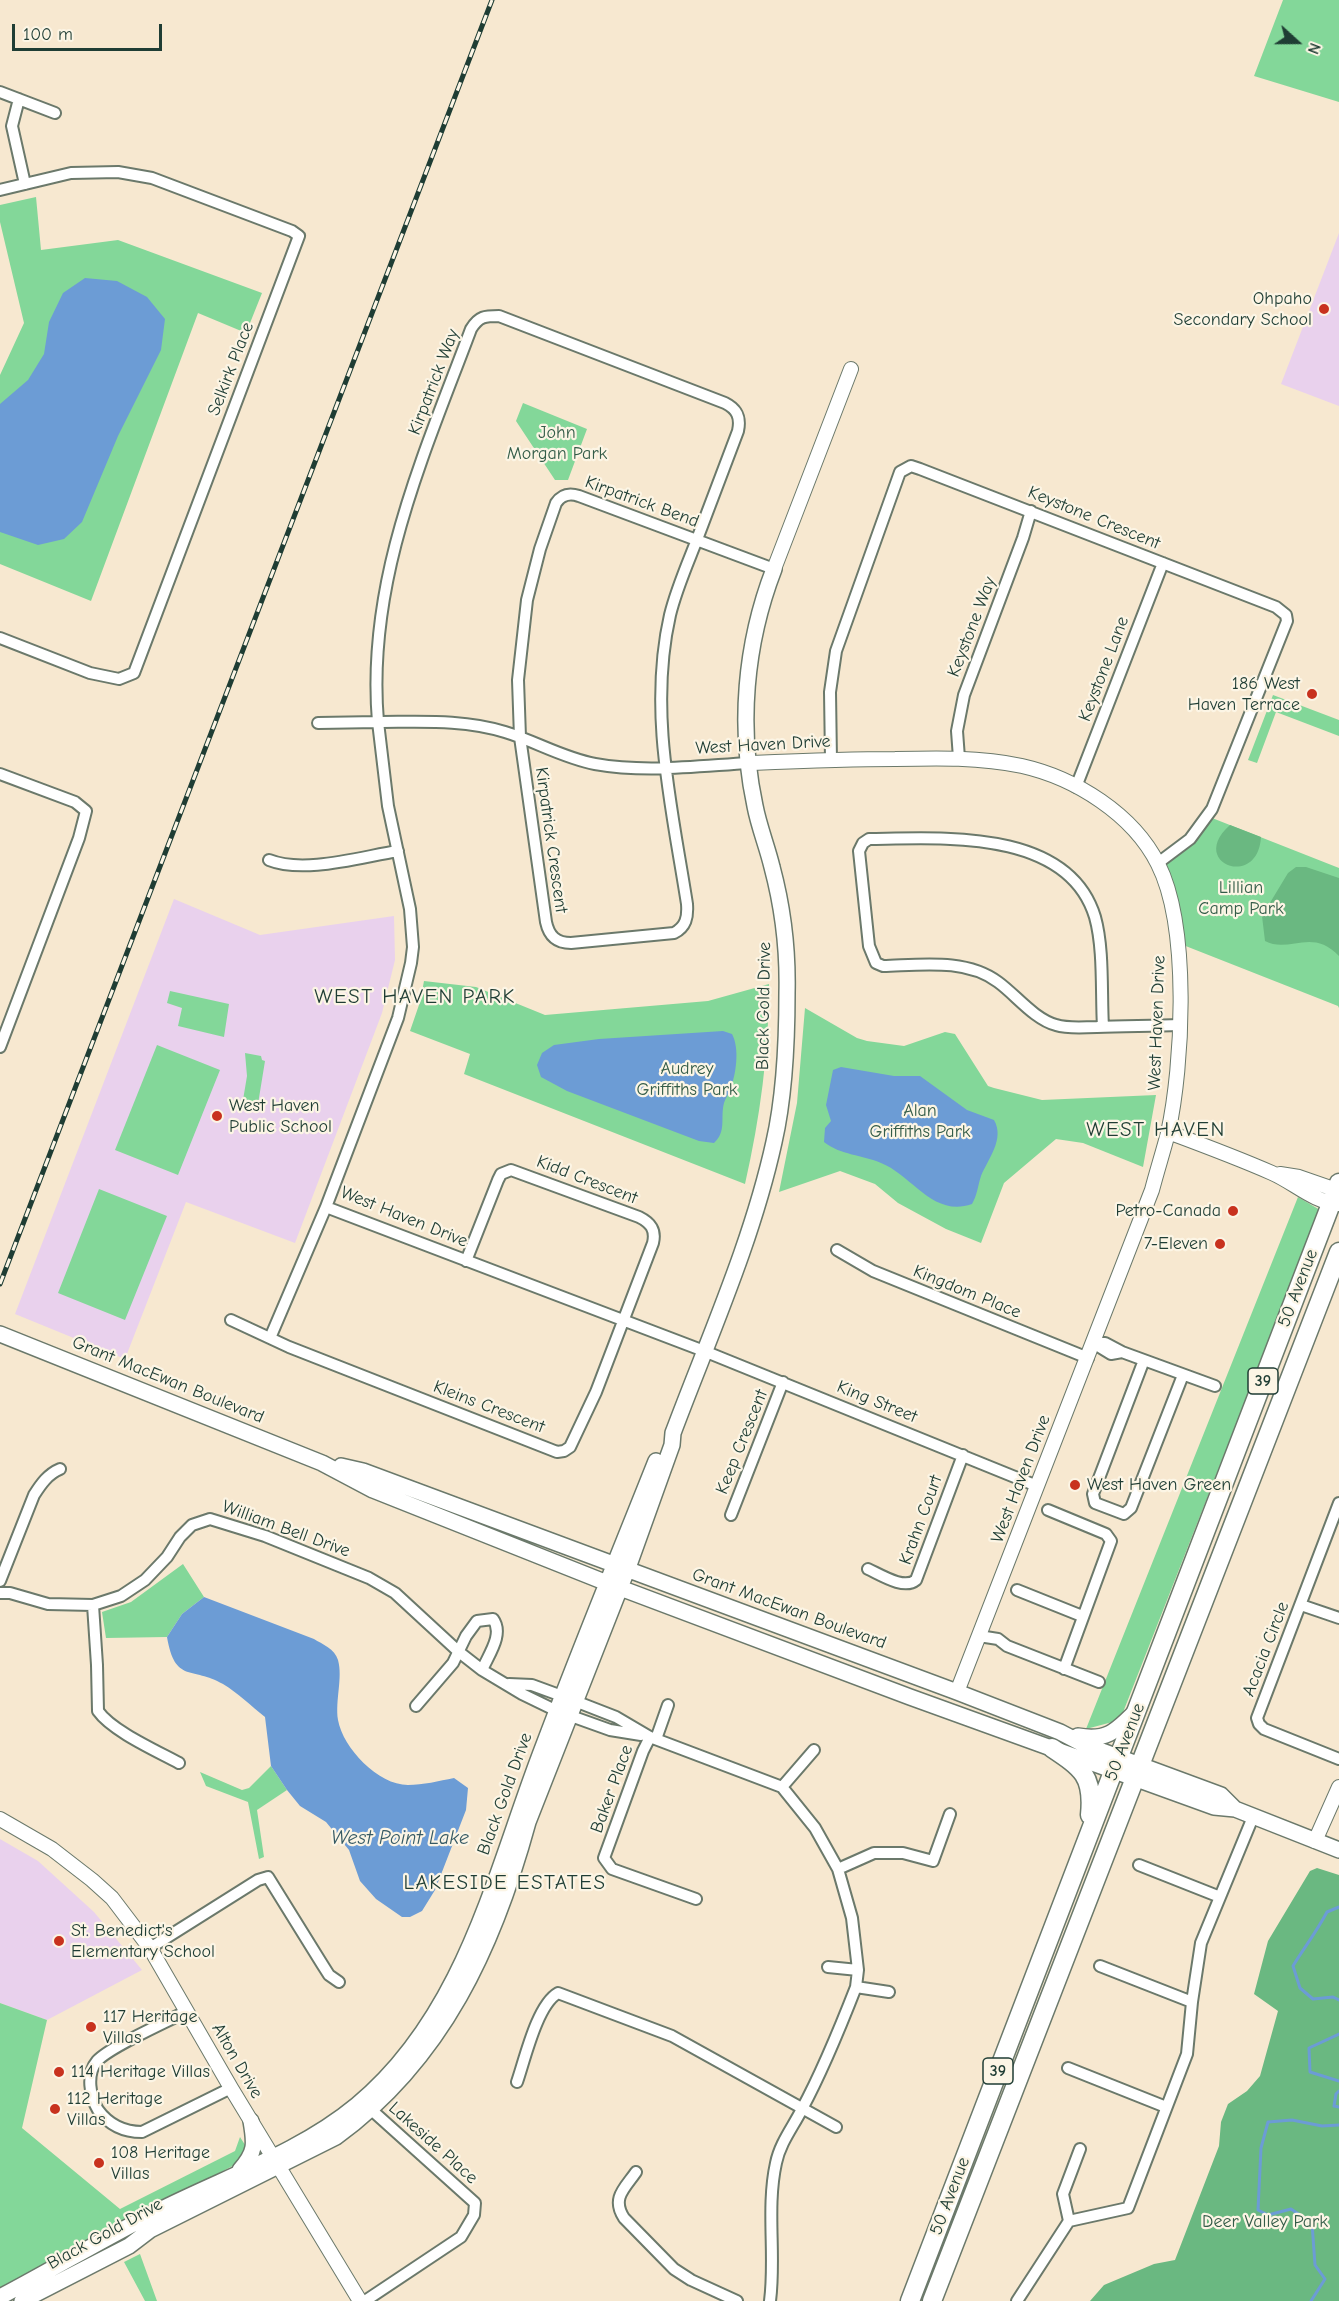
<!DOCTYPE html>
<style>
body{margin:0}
#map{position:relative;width:1339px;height:2301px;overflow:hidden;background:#f7e8d0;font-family:"Comic Neue",sans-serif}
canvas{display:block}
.north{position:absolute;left:1267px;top:12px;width:60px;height:60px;-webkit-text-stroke:4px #fcf5e5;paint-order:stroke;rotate:111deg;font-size:16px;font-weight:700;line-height:24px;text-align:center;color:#1f3d34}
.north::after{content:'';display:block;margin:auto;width:21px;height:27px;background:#1f3d34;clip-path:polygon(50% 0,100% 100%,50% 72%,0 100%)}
.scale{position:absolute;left:12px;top:24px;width:150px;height:27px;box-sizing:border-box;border:3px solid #1f3d34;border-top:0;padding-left:8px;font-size:18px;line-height:21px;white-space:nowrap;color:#1f3d34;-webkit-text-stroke:4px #fcf5e5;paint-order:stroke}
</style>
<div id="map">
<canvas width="1339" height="2301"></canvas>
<div class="north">N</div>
<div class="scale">100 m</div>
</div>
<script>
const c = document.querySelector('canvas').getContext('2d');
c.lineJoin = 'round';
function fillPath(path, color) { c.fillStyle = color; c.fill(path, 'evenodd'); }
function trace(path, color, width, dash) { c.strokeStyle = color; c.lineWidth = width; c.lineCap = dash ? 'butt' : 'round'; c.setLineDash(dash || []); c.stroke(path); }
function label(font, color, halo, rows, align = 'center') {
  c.font = font + ' "Comic Neue",sans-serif'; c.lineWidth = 4.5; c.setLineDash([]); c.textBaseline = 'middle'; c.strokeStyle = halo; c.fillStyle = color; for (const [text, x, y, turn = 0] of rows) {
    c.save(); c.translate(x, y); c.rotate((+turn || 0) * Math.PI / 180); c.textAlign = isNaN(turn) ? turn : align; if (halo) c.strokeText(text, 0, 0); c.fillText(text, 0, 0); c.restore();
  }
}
fillPath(new Path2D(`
 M1339,233V406L1281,384Z
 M174,899L260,935L394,916L395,960L382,1013L295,1243L186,1202L125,1359L15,1314Z
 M0,1839L38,1861L94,1912L142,1970L47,2020L0,2003Z`), '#e9d1ed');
fillPath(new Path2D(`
 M1283,0H1339V102L1254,76Z
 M36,197L41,250L118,240L262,293L246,333L198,313L91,601L0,564V375L24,323L0,222V205Z
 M523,403L587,429L568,480H555L516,421Z
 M1273,695L1339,720V736L1276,712L1257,763L1248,760Z
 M1207,816L1339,868V1008L1338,1006L1178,943L1158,863Z
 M424,981L476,987L545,1015L708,1001L769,984C769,1052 760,1118 745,1184L464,1074L470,1054L410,1031L420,1002Z
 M170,991L229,1004L224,1037L178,1026L182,1008L167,1003Z
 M805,1008L857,1038L867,1041L904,1046L945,1032L955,1034L988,1086L994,1088L1042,1100L1156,1095L1143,1167L1083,1143L1056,1139L1004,1183L981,1243L946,1229L898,1203L875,1184L840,1171L779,1192L797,1103Z
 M157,1045L220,1070L178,1175L115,1150Z
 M245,1053L261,1056L262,1060L265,1061L258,1104L243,1100L247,1076Z
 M99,1189L167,1216L125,1320L58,1293Z
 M1298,1197L1320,1210L1120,1720L1086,1729Z
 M183,1564L204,1597L182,1614L167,1637L106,1638L102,1612L131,1602Z
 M271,1766L287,1790L257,1810L264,1857L259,1859L248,1802L206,1786L200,1772L242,1790L249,1788Z
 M0,2003L47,2020L22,2128L120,2209L235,2151L240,2137L247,2148L238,2163L0,2290Z
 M140,2254L157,2301H145L124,2262Z`), '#83d799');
fillPath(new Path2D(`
 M1230,825L1261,837C1258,890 1187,863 1230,825Z
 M1296,867H1306L1339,878V956C1312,927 1289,954 1265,941L1262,916L1288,873Z
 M1317,1868L1339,1875V2301H1090L1104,2285L1154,2264L1175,2260L1219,2146L1221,2122L1228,2104L1247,2091L1260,2076L1278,2011L1254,1994L1268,1941L1310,1871Z`), '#6ab881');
fillPath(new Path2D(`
 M85,278L117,281L147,297L165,319L161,350L118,436L82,522L64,539L38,545L0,532V404L28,380L44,354L49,322L63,293Z
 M723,1031L732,1034C740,1049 736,1075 730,1090C728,1095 725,1099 724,1103C720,1118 727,1131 714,1143L699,1141L567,1091L541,1077L537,1065L542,1053L554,1045L599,1039Z
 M841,1067L894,1076H920L967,1110L994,1120C1005,1139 988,1159 981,1176C978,1185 977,1196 972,1204C933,1218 912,1175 881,1163C863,1155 840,1155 824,1142L825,1128L831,1121L826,1105L833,1070Z
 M204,1597L314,1639C322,1644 335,1649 338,1660C343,1678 335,1700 338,1720C343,1748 378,1785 408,1785C423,1785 439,1781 454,1778L468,1788L466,1810L435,1890L422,1911L410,1917H402L376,1899L360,1881L349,1850L326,1822L300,1806L287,1790L271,1766L265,1717C251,1706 238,1693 223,1684C192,1666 175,1684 167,1637L182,1614Z`), '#6c9cd5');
trace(new Path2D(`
 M1339,1907L1327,1912C1317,1931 1304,1948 1293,1966L1300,1988L1313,1999L1333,1997L1339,2000
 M1339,2034L1309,2048L1310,2072L1339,2081
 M1339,2091L1336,2094L1334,2106L1339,2107
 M1311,2301L1325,2279L1315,2265L1312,2223L1291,2209L1268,2215L1258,2210L1261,2148L1268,2122L1292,2120L1322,2126L1339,2125`), '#6c9cd5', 3);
const minor = new Path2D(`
 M0,92L55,113
 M19,99L12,126L25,184
 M0,190L71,173L118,172L152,178L292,231L299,236L134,673L119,679L90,673L0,638
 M318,723L378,722C366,582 423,457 471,329C479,316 485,316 499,316L725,403C737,409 741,417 738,431C724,468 710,505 696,542C687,565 676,590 670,615C648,711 672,808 687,904C688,917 686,927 674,933L571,943C556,943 549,936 546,922L520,737L518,680L527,600L540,549L556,503C562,494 570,493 579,496L774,569
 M959,758L957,731L964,695L1023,538L1031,511
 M831,760L830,692L836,651L900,472L911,466L920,469L1276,607L1286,615L1287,621L1212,809L1190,839L1158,863
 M749,763C698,766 646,773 595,764C563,758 535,741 505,732C464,719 420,722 378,722L388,806L410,909L413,947L411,963L398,1018L326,1207L704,1351L1037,1486
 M0,774L75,802L86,811L79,838L0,1047
 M1076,787L1163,563
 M269,860C304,874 360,857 398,851
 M1103,1027C1101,993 1104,949 1095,917C1068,828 941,838 869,839L863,843L859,851L869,946L876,963L883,966C920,965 966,958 998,982C1016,995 1034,1019 1056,1025C1069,1029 1084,1027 1097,1027C1125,1026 1152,1026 1179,1025
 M837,1250L873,1271L1088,1358
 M231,1320L289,1347L557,1452L564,1451L570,1447L596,1392L653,1243C656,1230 651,1223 639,1217L511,1170L501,1174L498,1180L466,1261
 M270,1338L326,1207
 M1093,1343H1105L1122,1352L1215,1386
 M1093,1343L1111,1354L1122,1352
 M1144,1360L1093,1494L1095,1503L1124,1514L1131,1508L1183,1375
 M1339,1503L1257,1718L1259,1724L1264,1729L1339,1759
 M1048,1510L1106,1534L1111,1541L1064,1669
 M731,1515L783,1382
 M868,1569C881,1575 904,1590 916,1580L963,1455
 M0,1581L34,1495C41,1484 48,1474 60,1469
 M1017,1590L1082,1616
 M0,1593H10L48,1604L93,1605L121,1596L145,1580L167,1557L180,1537L192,1525L210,1519L265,1536L369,1578L395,1593L459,1652L482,1670L522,1694L557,1711L610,1730L641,1735
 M93,1605L97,1665L98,1711C112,1731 157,1751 179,1763
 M1301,1605L1339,1618
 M979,1636L998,1639L1007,1646L1099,1682
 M509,1684L532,1685L562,1696L616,1717L650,1737L782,1787L815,1828L838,1869L852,1918L858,1970L856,1987C840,2028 823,2070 802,2109C793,2127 780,2143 776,2163C766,2208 776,2256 770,2301
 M416,1706L453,1663L466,1636L477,1621L493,1619C504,1634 489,1654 482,1670
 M650,1737L643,1751L604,1858L612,1869L696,1899
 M656,1739L668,1705
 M782,1787L814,1750
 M1139,1865L1220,1897
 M838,1869L874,1853H903L933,1861L950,1814
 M150,1948L258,1880L268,1877L322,1964L329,1975L339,1982
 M1100,1966L1192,2002
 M828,1967L858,1970
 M856,1987L889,1992
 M187,2011C167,2022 111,2046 97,2061C86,2074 90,2097 98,2110C109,2125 124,2132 142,2132L231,2088
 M1068,2068L1166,2107
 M517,2082C525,2059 537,2005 558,1993L672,2036L836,2127
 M636,2172C625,2188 611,2198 624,2218L674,2269L691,2280L737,2301
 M1069,2221L1063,2194L1080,2149
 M365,2301L461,2237L474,2215L475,2203L366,2105
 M1017,2301L1069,2221L1128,2208L1187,2054L1192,2002L1201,1943L1253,1817`);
const tertiary = new Path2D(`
 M774,569L851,369
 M749,763C798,761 846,759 895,759C937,758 980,757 1022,766C1075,778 1133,814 1158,864C1190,927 1183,1065 1168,1133C1163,1152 1157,1171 1152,1190L957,1692
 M1168,1132C1203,1145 1238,1158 1272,1173C1295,1183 1313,1202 1339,1204
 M1280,1174L1299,1177L1339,1191
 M0,1819L52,1849L92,1880L112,1898L150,1948L231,2088L360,2301
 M1315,1841L1339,1787`);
const secondary = new Path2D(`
 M0,1334L322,1463L373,1490L607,1583L910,1697L1214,1807L1235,1809L1339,1850
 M341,1466L363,1471L957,1692L1060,1732L1083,1744L1221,1795L1235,1809
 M1078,1736C1106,1741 1115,1732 1134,1713
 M240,2170C256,2152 255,2144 251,2121
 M0,2297C53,2269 105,2238 158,2211C225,2177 299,2153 357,2105C464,2016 493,1879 540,1755C577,1656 617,1559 656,1461
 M22,2301L129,2246L150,2230L336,2137C443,2059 494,1946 528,1822L629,1565L672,1445L673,1433C709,1337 752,1242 774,1142C785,1094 787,1042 787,993C788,950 783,908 772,867C767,846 759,827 755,806C738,727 745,644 774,569`);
const primary = new Path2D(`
 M1052,1748C1082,1768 1094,1776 1090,1815
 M910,2301L1339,1183
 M932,2301C1066,1951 1204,1602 1339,1252`);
trace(minor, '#6b796b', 14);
trace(tertiary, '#6b796b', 16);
trace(secondary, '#6b796b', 18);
trace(primary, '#6b796b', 21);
trace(minor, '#fff', 10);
trace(tertiary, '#fff', 14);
trace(secondary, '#fff', 15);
trace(primary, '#fff', 18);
const rail = new Path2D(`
 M0,1284L492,0`);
trace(rail, '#1f3d34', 5);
trace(rail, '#fcf5e5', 3, [9]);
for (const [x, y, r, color] of [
 [1324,309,6,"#c8321e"],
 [1312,694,6,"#c8321e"],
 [217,1116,6,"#c8321e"],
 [1233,1211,6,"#c8321e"],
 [1220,1244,6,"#c8321e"],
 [1075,1485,6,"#c8321e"],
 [59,1941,6,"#c8321e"],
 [91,2027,6,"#c8321e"],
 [59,2072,6,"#c8321e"],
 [55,2109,6,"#c8321e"],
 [99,2163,6,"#c8321e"]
]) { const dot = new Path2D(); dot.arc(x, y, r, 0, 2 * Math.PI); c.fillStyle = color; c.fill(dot); trace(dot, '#fcf5e5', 2); }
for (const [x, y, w] of [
 [1263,1381,30],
 [998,2071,30]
]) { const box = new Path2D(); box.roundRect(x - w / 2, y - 13, w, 26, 4.5); c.fillStyle = '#fcf5e5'; c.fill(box); trace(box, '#1f3d34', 1.5); }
label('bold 16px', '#1f3d34', null, [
 ["39",1263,1381],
 ["39",998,2071]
]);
label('18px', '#1f3d34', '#fcf5e5', [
 ["Ohpaho",1312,299,"right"],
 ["Secondary School",1312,320,"right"],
 ["186 West",1300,684,"right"],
 ["Haven Terrace",1300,705,"right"],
 ["West Haven",229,1106],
 ["Public School",229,1127],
 ["Petro-Canada",1221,1211,"right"],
 ["7-Eleven",1208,1244,"right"],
 ["West Haven Green",1087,1485],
 ["St. Benedict's",71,1931],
 ["Elementary School",71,1952],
 ["117 Heritage",103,2017],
 ["Villas",103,2038],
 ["114 Heritage Villas",71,2072],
 ["112 Heritage",67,2099],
 ["Villas",67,2120],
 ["108 Heritage",111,2153],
 ["Villas",111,2174]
], 'left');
label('18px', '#1f3d34', '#fcf5e5', [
 ["Selkirk Place",231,369,-69],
 ["Kirpatrick Way",434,382,-69],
 ["Kirpatrick Bend",642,502,20],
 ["Keystone Crescent",1094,518,22],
 ["Keystone Way",972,627,-69],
 ["Keystone Lane",1104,669,-69],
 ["West Haven Drive",763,745,-3],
 ["Kirpatrick Crescent",551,840,82],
 ["Black Gold Drive",764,1006,-89],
 ["West Haven Drive",1157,1023,-88],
 ["Kidd Crescent",587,1180,21],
 ["West Haven Drive",404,1217,22],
 ["50 Avenue",1298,1288,-69],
 ["Kingdom Place",967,1292,22],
 ["Grant MacEwan Boulevard",168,1380,22],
 ["King Street",877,1402,22],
 ["Kleins Crescent",489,1407,21],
 ["Keep Crescent",742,1442,-68],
 ["West Haven Drive",1021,1479,-69],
 ["Krahn Court",921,1520,-70],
 ["William Bell Drive",286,1529,20],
 ["Grant MacEwan Boulevard",789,1609,20],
 ["Acacia Circle",1266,1649,-69],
 ["50 Avenue",1125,1742,-69],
 ["Baker Place",612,1789,-70],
 ["Black Gold Drive",505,1794,-70],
 ["Alton Drive",237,2061,60],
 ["Lakeside Place",433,2143,42],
 ["50 Avenue",950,2196,-69],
 ["Black Gold Drive",105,2234,-29]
]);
label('18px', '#335c48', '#fcf5e5', [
 ["John",557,433],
 ["Morgan Park",557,454],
 ["Lillian",1241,888],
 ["Camp Park",1241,909],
 ["Audrey",687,1069],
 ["Griffiths Park",687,1090],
 ["Alan",920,1111],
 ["Griffiths Park",920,1132],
 ["Deer Valley Park",1265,2222]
]);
label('italic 20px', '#365a64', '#fcf5e5', [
 ["West Point Lake",400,1838]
]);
c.letterSpacing = '1.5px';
label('21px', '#1f3d34', '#fcf5e5', [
 ["WEST HAVEN PARK",415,997],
 ["WEST HAVEN",1156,1130],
 ["LAKESIDE ESTATES",505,1883]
]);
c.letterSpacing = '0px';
</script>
